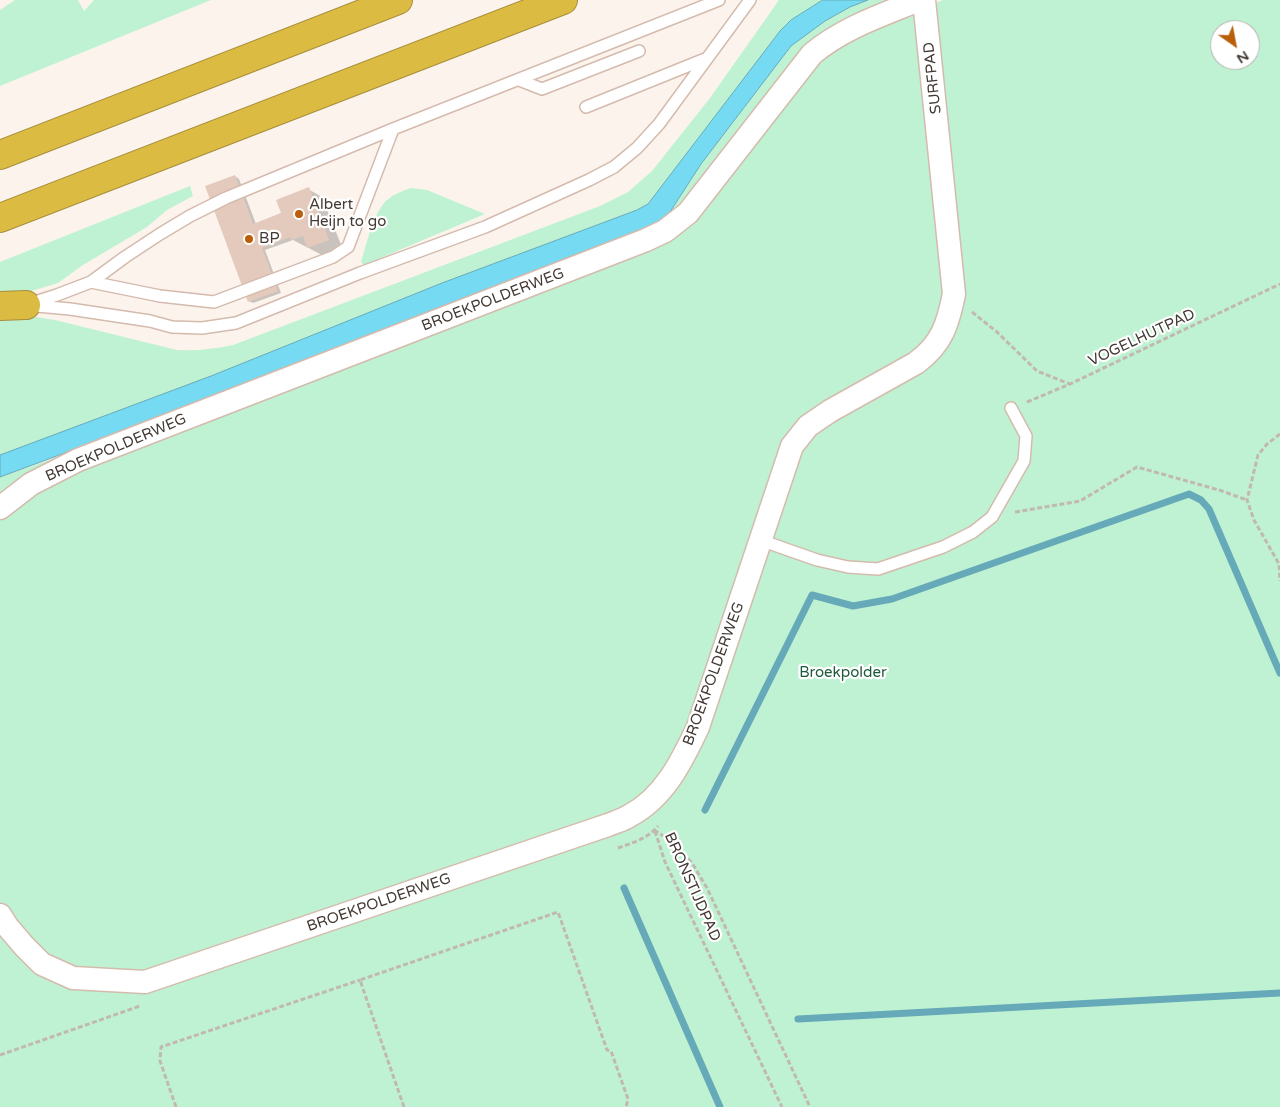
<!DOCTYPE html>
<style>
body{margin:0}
#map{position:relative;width:1280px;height:1107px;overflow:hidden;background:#fdf3ed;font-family:"Varela Round",sans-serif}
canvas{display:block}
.north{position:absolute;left:1210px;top:20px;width:50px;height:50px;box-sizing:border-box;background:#fff;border:1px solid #b4b0ad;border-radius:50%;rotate:147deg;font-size:14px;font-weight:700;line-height:20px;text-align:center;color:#433933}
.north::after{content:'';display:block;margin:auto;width:18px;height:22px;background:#ba5e09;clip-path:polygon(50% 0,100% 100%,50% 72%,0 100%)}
</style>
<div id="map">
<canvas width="1280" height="1107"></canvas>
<div class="north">N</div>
</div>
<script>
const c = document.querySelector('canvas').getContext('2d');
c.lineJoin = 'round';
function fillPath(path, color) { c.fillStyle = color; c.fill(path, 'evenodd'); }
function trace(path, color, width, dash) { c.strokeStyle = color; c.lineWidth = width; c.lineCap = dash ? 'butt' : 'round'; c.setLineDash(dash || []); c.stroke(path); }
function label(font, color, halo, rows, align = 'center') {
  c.font = font + ' "Varela Round",sans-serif'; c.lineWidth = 4.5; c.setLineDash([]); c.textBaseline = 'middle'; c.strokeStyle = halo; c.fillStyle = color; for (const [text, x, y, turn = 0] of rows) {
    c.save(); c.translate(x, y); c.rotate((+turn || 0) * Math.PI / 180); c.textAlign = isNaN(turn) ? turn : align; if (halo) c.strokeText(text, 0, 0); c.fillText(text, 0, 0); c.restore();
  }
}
fillPath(new Path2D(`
 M15,0H78L84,11L94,0H211L0,86V10Z
 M779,0H823L791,20L780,31L648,204L637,210L442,283L211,376L0,455V316L24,315L55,320L177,350C197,351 214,349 233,345L600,206L628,192L652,171L710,98Z
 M868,0H899L858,16L698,191L668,215L701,164L791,46L825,21L850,7Z
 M943,0H1280V1107H0V519L10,510L63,477L639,252L799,77L852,37ZM1220,30H1250V60H1220Z
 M190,186L193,196L167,210L147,227L83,265L58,283L25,293H0V262Z
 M411,188L427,190L485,214L364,265L361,262C366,246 374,211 387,200C394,194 402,191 411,188Z
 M96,444L0,498V477Z`), '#bff2d2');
const water = new Path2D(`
 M823,0H868L850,7L825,21L791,46L701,164L668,215C649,233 619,239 595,247L54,457L0,477V455L211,376L442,283L637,210L648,204L780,31L791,20Z`);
fillPath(water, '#75daf2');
trace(water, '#66aab9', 1);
fillPath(new Path2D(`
 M235,176L239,179L256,224L283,214L308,189L322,197L342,247L322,255L293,240L265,250L281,293L253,303L249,301Z`), '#0003');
trace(new Path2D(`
 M705,810L812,595L853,606L892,599L1189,494L1201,500L1209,509L1280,673
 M624,888L720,1107
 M798,1019L1280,993`), '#66aab9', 7);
fillPath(new Path2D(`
 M235,175L253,224L281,213L276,200L309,187L329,240L307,248L303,236L292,240L290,237L262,248L278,291L248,302L205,186Z`), '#e3cabc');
const service = new Path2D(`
 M519,80L542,89L639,51
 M586,107L705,59
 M91,282L160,296L214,302L333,257L348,247L393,129
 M32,303L57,295L91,282L125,257L160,234L190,216L226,198L393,129L719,0
 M26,305L70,309L150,321L172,327L202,328L236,323L360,273L485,227L589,180L614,167L637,148L659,124L750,0
 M760,540L817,560L848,567L878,569L943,547L973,532L992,517L1024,461L1026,436L1011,408`);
const minor = new Path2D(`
 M0,508L31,484L78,460L646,240L665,231L688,213L812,54C843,28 882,15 919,0
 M0,915L7,926L24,946L42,964L73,978L145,982L608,825C615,822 623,820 629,816C664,798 682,761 698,727L792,446L808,426L830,411L916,363C942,344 948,324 954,294L924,0`);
const motorway = new Path2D(`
 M0,155L398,0
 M0,218L563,0
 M0,306L26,305`);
trace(service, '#d4bbad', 14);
trace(minor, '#d4bbad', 25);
trace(motorway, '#a68e3c', 30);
trace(new Path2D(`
 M972,312L997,332L1037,371L1070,384
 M1027,402L1070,384L1280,284
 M1280,434L1267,444L1258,455L1247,500L1254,520L1279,564L1280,581
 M1015,512L1080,501L1137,467L1219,490L1247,500
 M654,830L673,842L692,863L707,888L810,1107
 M655,831L665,862L782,1107
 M618,848C632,843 649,838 658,826
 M0,1055L140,1006
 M176,1107L160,1061L161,1047L360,980
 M404,1107L360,980L558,912L607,1050L611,1051L628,1099L626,1107`), '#c2b8b2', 3, [5, 2.5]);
trace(service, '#fff', 11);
trace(minor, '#fff', 22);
trace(motorway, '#dbbb41', 28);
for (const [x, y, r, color] of [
 [299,214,5,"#ba5e09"],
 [249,239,5,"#ba5e09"]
]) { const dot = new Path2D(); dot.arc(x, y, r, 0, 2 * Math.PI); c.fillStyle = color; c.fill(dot); trace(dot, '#fff', 2); }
label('15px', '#433933', '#fff', [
 ["SURFPAD",933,78,-96],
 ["BROEKPOLDERWEG",493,300,-21],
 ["VOGELHUTPAD",1142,338,-25],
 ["BROEKPOLDERWEG",116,448,-23],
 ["BROEKPOLDERWEG",714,674,-70],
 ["BRONSTIJDPAD",692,887,66],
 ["BROEKPOLDERWEG",379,903,-19]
]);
label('15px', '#433933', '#fff', [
 ["Albert",309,205],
 ["Heijn to go",309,222],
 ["BP",259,239]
], 'left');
label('15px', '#205a3c', '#fff', [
 ["Broekpolder",843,673]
]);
</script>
